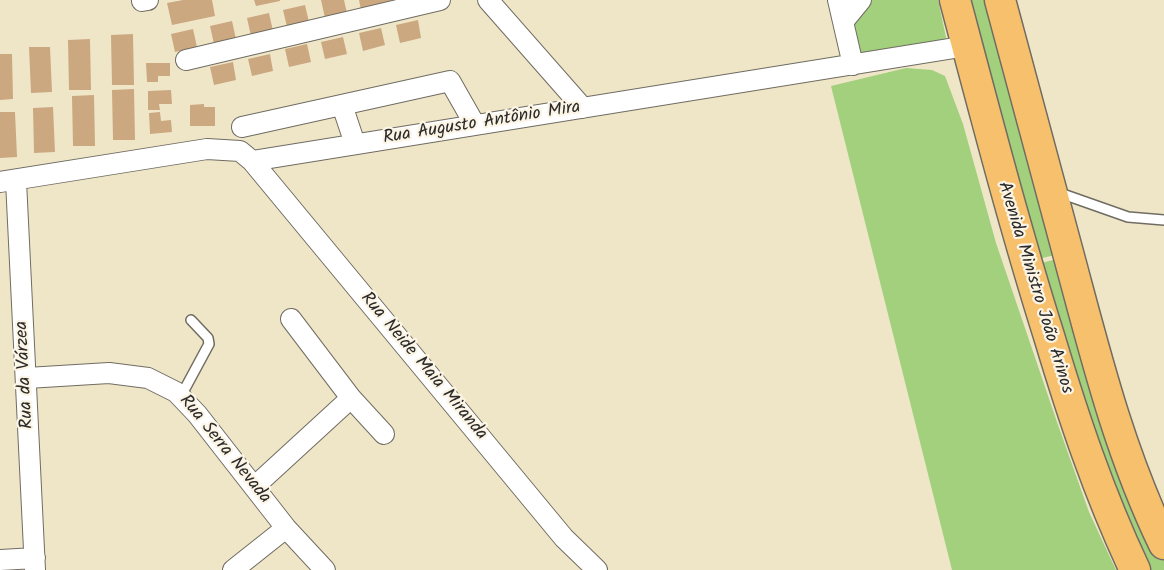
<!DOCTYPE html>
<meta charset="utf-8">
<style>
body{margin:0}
canvas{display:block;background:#efe6c8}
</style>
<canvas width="1164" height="570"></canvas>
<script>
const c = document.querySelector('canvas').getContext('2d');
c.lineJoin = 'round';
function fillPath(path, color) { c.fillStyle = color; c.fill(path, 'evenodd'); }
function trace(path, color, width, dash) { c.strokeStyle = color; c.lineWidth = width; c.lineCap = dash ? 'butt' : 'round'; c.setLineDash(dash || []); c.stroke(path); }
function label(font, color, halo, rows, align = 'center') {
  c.font = font + ' Kalam,sans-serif'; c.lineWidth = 4.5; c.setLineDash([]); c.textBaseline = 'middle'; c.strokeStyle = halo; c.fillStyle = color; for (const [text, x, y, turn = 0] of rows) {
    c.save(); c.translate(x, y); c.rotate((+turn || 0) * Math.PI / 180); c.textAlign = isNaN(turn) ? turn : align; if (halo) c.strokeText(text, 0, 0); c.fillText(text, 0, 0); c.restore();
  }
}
fillPath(new Path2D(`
 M843,0H938L947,42L856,53Z
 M960,0H993L1060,254L1029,261Z
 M906,68L932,70L945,76L963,124L996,243L1057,422L1089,512L1116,570H952L831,86Z
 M1061,258L1164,551V570H1137L1029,266Z`), '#a2d07d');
fillPath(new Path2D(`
 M183,0H212L215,16L172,25L167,3Z
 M254,0H280V1L256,6Z
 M321,0H344L347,13L325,18Z
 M359,0H391V3L361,10Z
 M305,5L309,22L287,27L283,10Z
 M269,13L273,31L251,36L247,18Z
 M418,20L421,38L400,43L396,25Z
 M232,21L236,39L214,44L210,26Z
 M381,28L385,45L363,51L359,33Z
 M193,29L197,47L175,52L171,34Z
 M133,34L134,85H112L111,35Z
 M343,37L347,54L325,59L321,42Z
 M90,39L91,90H69L68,40Z
 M307,44L311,62L289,67L285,49Z
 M29,47H50L52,92L31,93Z
 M0,54H12L13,99L0,100Z
 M270,54L273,71L252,76L248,59Z
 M233,62L236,80L214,85L210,67Z
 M146,63H170V76H158V82H147Z
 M134,89L135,140H113L112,90Z
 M171,90L172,104H159L160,110H148V91Z
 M94,95L95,146H73L72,96Z
 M204,104V107H215V126H190V105Z
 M53,107L55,152L34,153L33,108Z
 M0,112H15L17,157L0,158Z
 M160,112L161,121L171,120L172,132L150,134L149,113Z`), '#cba880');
const lane = new Path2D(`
 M1057,192L1128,217L1164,220
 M181,396L209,344L208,338L191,320`);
const street = new Path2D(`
 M488,0L583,108
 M838,0L853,65
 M142,1L148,0
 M843,22L861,0
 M186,60L440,0
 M342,105L355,144
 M242,127L450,81L475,125
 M252,161L967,46
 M16,181L35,570
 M0,182L207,149L240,151L252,161L564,538L597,570
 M291,319L351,398L384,434
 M27,378L109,373L148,378L176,392L197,414L286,528L325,570
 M254,487L351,398
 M0,560L35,558
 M233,570L286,528`);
const primary = new Path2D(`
 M955,0C985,113 1014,225 1049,336C1073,416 1099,494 1135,570
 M1000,0C1023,88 1047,176 1071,264C1097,361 1120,453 1164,544`);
trace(lane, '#706c62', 12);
trace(street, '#706c62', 22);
trace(primary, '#706c62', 33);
trace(lane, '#fff', 9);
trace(street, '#fff', 20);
trace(primary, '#f7c06c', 30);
label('18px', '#2b2b2b', '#fcf5e5', [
 ["Rua Augusto Antônio Mira",482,124,-9],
 ["Avenida Ministro João Arinos",1034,288,73],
 ["Rua Neide Maia Miranda",423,367,50],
 ["Rua da Várzea",26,375,-93],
 ["Rua Serra Nevada",224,450,51]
]);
</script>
